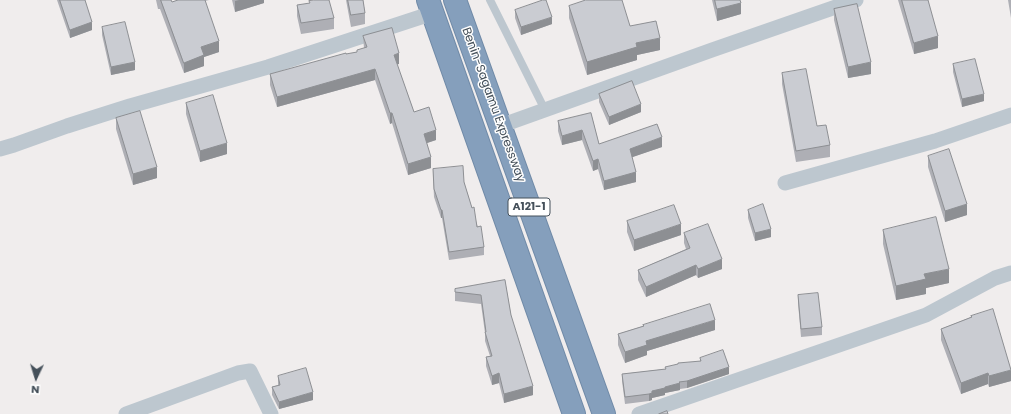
<!DOCTYPE html>
<style>
body{margin:0}
#map{position:relative;width:1011px;height:414px;overflow:hidden;background:#f0eded;font-family:Poppins,sans-serif}
canvas{display:block}
.north{position:absolute;left:16px;top:358px;width:40px;height:40px;-webkit-text-stroke:3px #fff;paint-order:stroke;rotate:184deg;font-size:11px;font-weight:700;line-height:16px;text-align:center;color:#45505a}
.north::after{content:'';display:block;margin:auto;width:14px;height:18px;background:#45505a;clip-path:polygon(50% 0,100% 100%,50% 72%,0 100%)}
</style>
<div id="map">
<canvas width="1011" height="414"></canvas>
<div class="north">N</div>
</div>
<script>
const c = document.querySelector('canvas').getContext('2d');
c.lineJoin = 'round';
function trace(path, color, width, dash) { c.strokeStyle = color; c.lineWidth = width; c.lineCap = dash ? 'butt' : 'round'; c.setLineDash(dash || []); c.stroke(path); }
function fillPath(path, color) { c.fillStyle = color; c.fill(path, 'evenodd'); }
function label(font, color, halo, rows, align = 'center') {
  c.font = font + ' Poppins,sans-serif'; c.lineWidth = 3; c.setLineDash([]); c.textBaseline = 'middle'; c.strokeStyle = halo; c.fillStyle = color; for (const [text, x, y, turn = 0] of rows) {
    c.save(); c.translate(x, y); c.rotate((+turn || 0) * Math.PI / 180); c.textAlign = isNaN(turn) ? turn : align; if (halo) c.strokeText(text, 0, 0); c.fillText(text, 0, 0); c.restore();
  }
}
const highway = new Path2D(`
 M428,0L574,414
 M455,0L604,414`);
trace(highway, '#708aa7', 24);
trace(new Path2D(`
 M490,0L545,110`), '#bdc7cf', 8);
trace(new Path2D(`
 M500,126L712,50L856,0
 M0,149L14,145L67,126L130,106L268,67L433,13
 M785,183L935,141L1011,115
 M126,414L238,373L250,371L271,414
 M639,414L926,315L995,278L1011,273`), '#bdc7cf', 15);
trace(highway, '#859fbc', 22);
fillPath(new Path2D(`
 M57,0H85L92,30L70,38Z
 M156,0H171L172,2L178,0H209L205,1L219,52L204,57V66L184,73L160,9H158Z
 M232,0H264V3L235,12Z
 M346,0H363L365,13V24L351,27Z
 M712,0H740L741,14L717,21Z
 M898,0H928L938,48L914,54Z
 M1008,0H1011V18Z
 M297,5L334,18V29L301,34L297,16Z
 M569,6L630,26L660,50L637,55V60L587,75L569,18Z
 M834,9L871,74L848,78L834,20Z
 M515,10L552,24L521,35L515,18Z
 M102,27L135,70L111,75L102,35Z
 M363,36L399,64H397L414,112L436,140L427,143L431,168L408,175L392,123L390,124L375,80L277,107L270,85V74L357,52L364,48Z
 M953,64L984,101L962,107L953,72Z
 M782,73L830,145V157L796,162L782,84Z
 M599,94L641,112L609,125L599,102Z
 M186,103L227,154L200,162L186,114Z
 M591,113L599,144L662,147L632,157L636,182L604,190L598,169L593,171L582,140L562,145L558,131V121Z
 M116,118L157,178L133,185L116,129Z
 M928,156L967,215L945,222L928,167Z
 M433,169L464,182L484,247V255L449,260L442,218H441L434,197L433,177Z
 M748,210L771,237L755,241L748,218Z
 M627,221L681,235L634,251L627,232Z
 M883,230L949,283L926,288V294L896,300L883,244Z
 M684,233L722,269L698,278L696,275L646,297L638,280V270L686,249L684,243Z
 M505,280L511,315L533,395L504,403L499,383L492,385L486,366V357L490,356L485,341V333L481,304L455,301V289Z
 M798,295L822,327V335L801,337L798,303Z
 M971,316L1011,381L989,387L988,384L961,394L941,340V329L971,317Z
 M643,325L715,330L647,351V355L625,363L618,345V334L643,326Z
 M700,358L729,374L687,388L680,389V390L665,393V395L652,398V400L649,401L625,404L622,381V374L665,369L700,361Z
 M278,376L313,400L279,409L272,395V387L278,385Z`), '#aeafb5');
fillPath(new Path2D(`
 M239,0H264V3L235,12V1Z
 M741,3V14L717,21V9Z
 M552,17V24L521,35V27Z
 M92,22V30L70,38V30Z
 M938,36V48L914,54V43Z
 M660,38V50L637,55V60L587,75V62L636,43Z
 M219,41V52L204,57V66L184,73V63L201,47Z
 M399,53V64L394,65V55Z
 M135,62V70L111,75V67Z
 M871,62V74L848,78V67Z
 M375,69V80L277,107V97Z
 M984,94V101L962,107V99Z
 M641,104V112L609,125V117Z
 M390,113H392V123L390,124Z
 M436,130V140L424,144V134Z
 M582,130V140L562,145V136Z
 M662,137V147L630,158V149Z
 M227,143V154L200,162V151Z
 M431,157V168L408,175V164Z
 M598,159V169L593,171V161Z
 M157,167V178L133,185V174Z
 M636,172V182L604,190V181Z
 M967,204V215L945,222V211Z
 M441,210H442V218H441Z
 M681,224V235L634,251V240Z
 M771,229V237L755,241V233Z
 M722,259V269L698,278V269Z
 M696,265V275L646,297V287Z
 M949,269V283L926,288V294L896,300V286L924,274Z
 M715,320V330L647,351V355L625,363V352L646,341Z
 M729,367V374L687,388V381Z
 M1011,370V381L989,387V376Z
 M499,373V383L492,385V376Z
 M988,373V384L961,394V383Z
 M680,383V390L665,393V395L652,398V400L649,401V394L652,391L665,387Z
 M533,386V395L504,403V394Z
 M313,392V400L279,409V402Z`), '#8d8f93');
const building = new Path2D(`
 M60,0H85L92,22L70,30Z
 M161,0H171L172,2L178,0H205L219,41L201,47L204,55L184,63Z
 M314,0H329L334,18L301,23L297,5L310,3L309,1Z
 M348,0H363L365,13L351,15Z
 M543,0H546L552,17L521,27L515,10Z
 M586,0H622L630,26L656,21L660,38L636,43L637,47L587,62L569,6Z
 M715,0H740L741,3L717,9Z
 M902,0H928L938,36L914,43Z
 M857,4L871,62L848,67L834,9Z
 M125,22L135,62L111,67L102,27Z
 M392,28L399,53L394,55L414,112L429,107L436,130L424,134L431,157L408,164L392,113H390L375,69L277,97L270,74L346,53V54L357,52V50L367,47L363,36Z
 M975,59L984,94L962,99L953,64Z
 M806,69L817,126L826,125L830,145L796,151L782,73Z
 M632,81L641,104L609,117L599,94Z
 M213,95L227,143L200,151L186,103Z
 M140,111L157,167L133,174L116,118Z
 M591,113L599,144L657,124L662,137L630,149L636,172L604,181L598,159L593,161L582,130L562,136L558,121Z
 M949,149L967,204L945,211L928,156Z
 M463,166L464,182L472,208L474,207L477,227L481,226L484,247L449,252L442,210H441L434,189L433,169Z
 M763,204L771,229L755,233L748,210Z
 M674,205L681,224L634,240L627,221Z
 M936,217L949,269L924,274L926,279L896,286L883,230Z
 M708,224L722,259L698,269L696,265L646,287L638,270L690,248L684,233Z
 M505,280L511,315L533,386L504,394L499,373L492,376L486,357L492,356L485,332H486L481,295L455,292V289Z
 M818,293L822,327L801,329L798,295Z
 M710,304L715,320L646,341L647,345L625,352L618,334L644,326L643,325Z
 M993,309L1011,370L989,376L988,373L961,383L941,329L972,317L971,316Z
 M723,350L729,367L687,381L679,382L680,383L665,387V388L652,391V393L649,394L625,397L622,374L666,369L665,367L678,364V363L701,361L700,358Z
 M306,368L313,392L279,402L272,387L280,385L278,376Z
 M667,411L668,414H659Z`);
fillPath(building, '#caccd2');
trace(building, '#8d8f93', 1);
for (const [x, y, w] of [
 [529,207,42]
]) { const box = new Path2D(); box.roundRect(x - w / 2, y - 9, w, 18, 3); c.fillStyle = '#fff'; c.fill(box); trace(box, '#45505a', 1); }
label('bold 11px', '#45505a', null, [
 ["A121-1",529,207]
]);
label('12px', '#45505a', '#fff', [
 ["Benin-Sagamu Expressway",493,105,70]
]);
</script>
